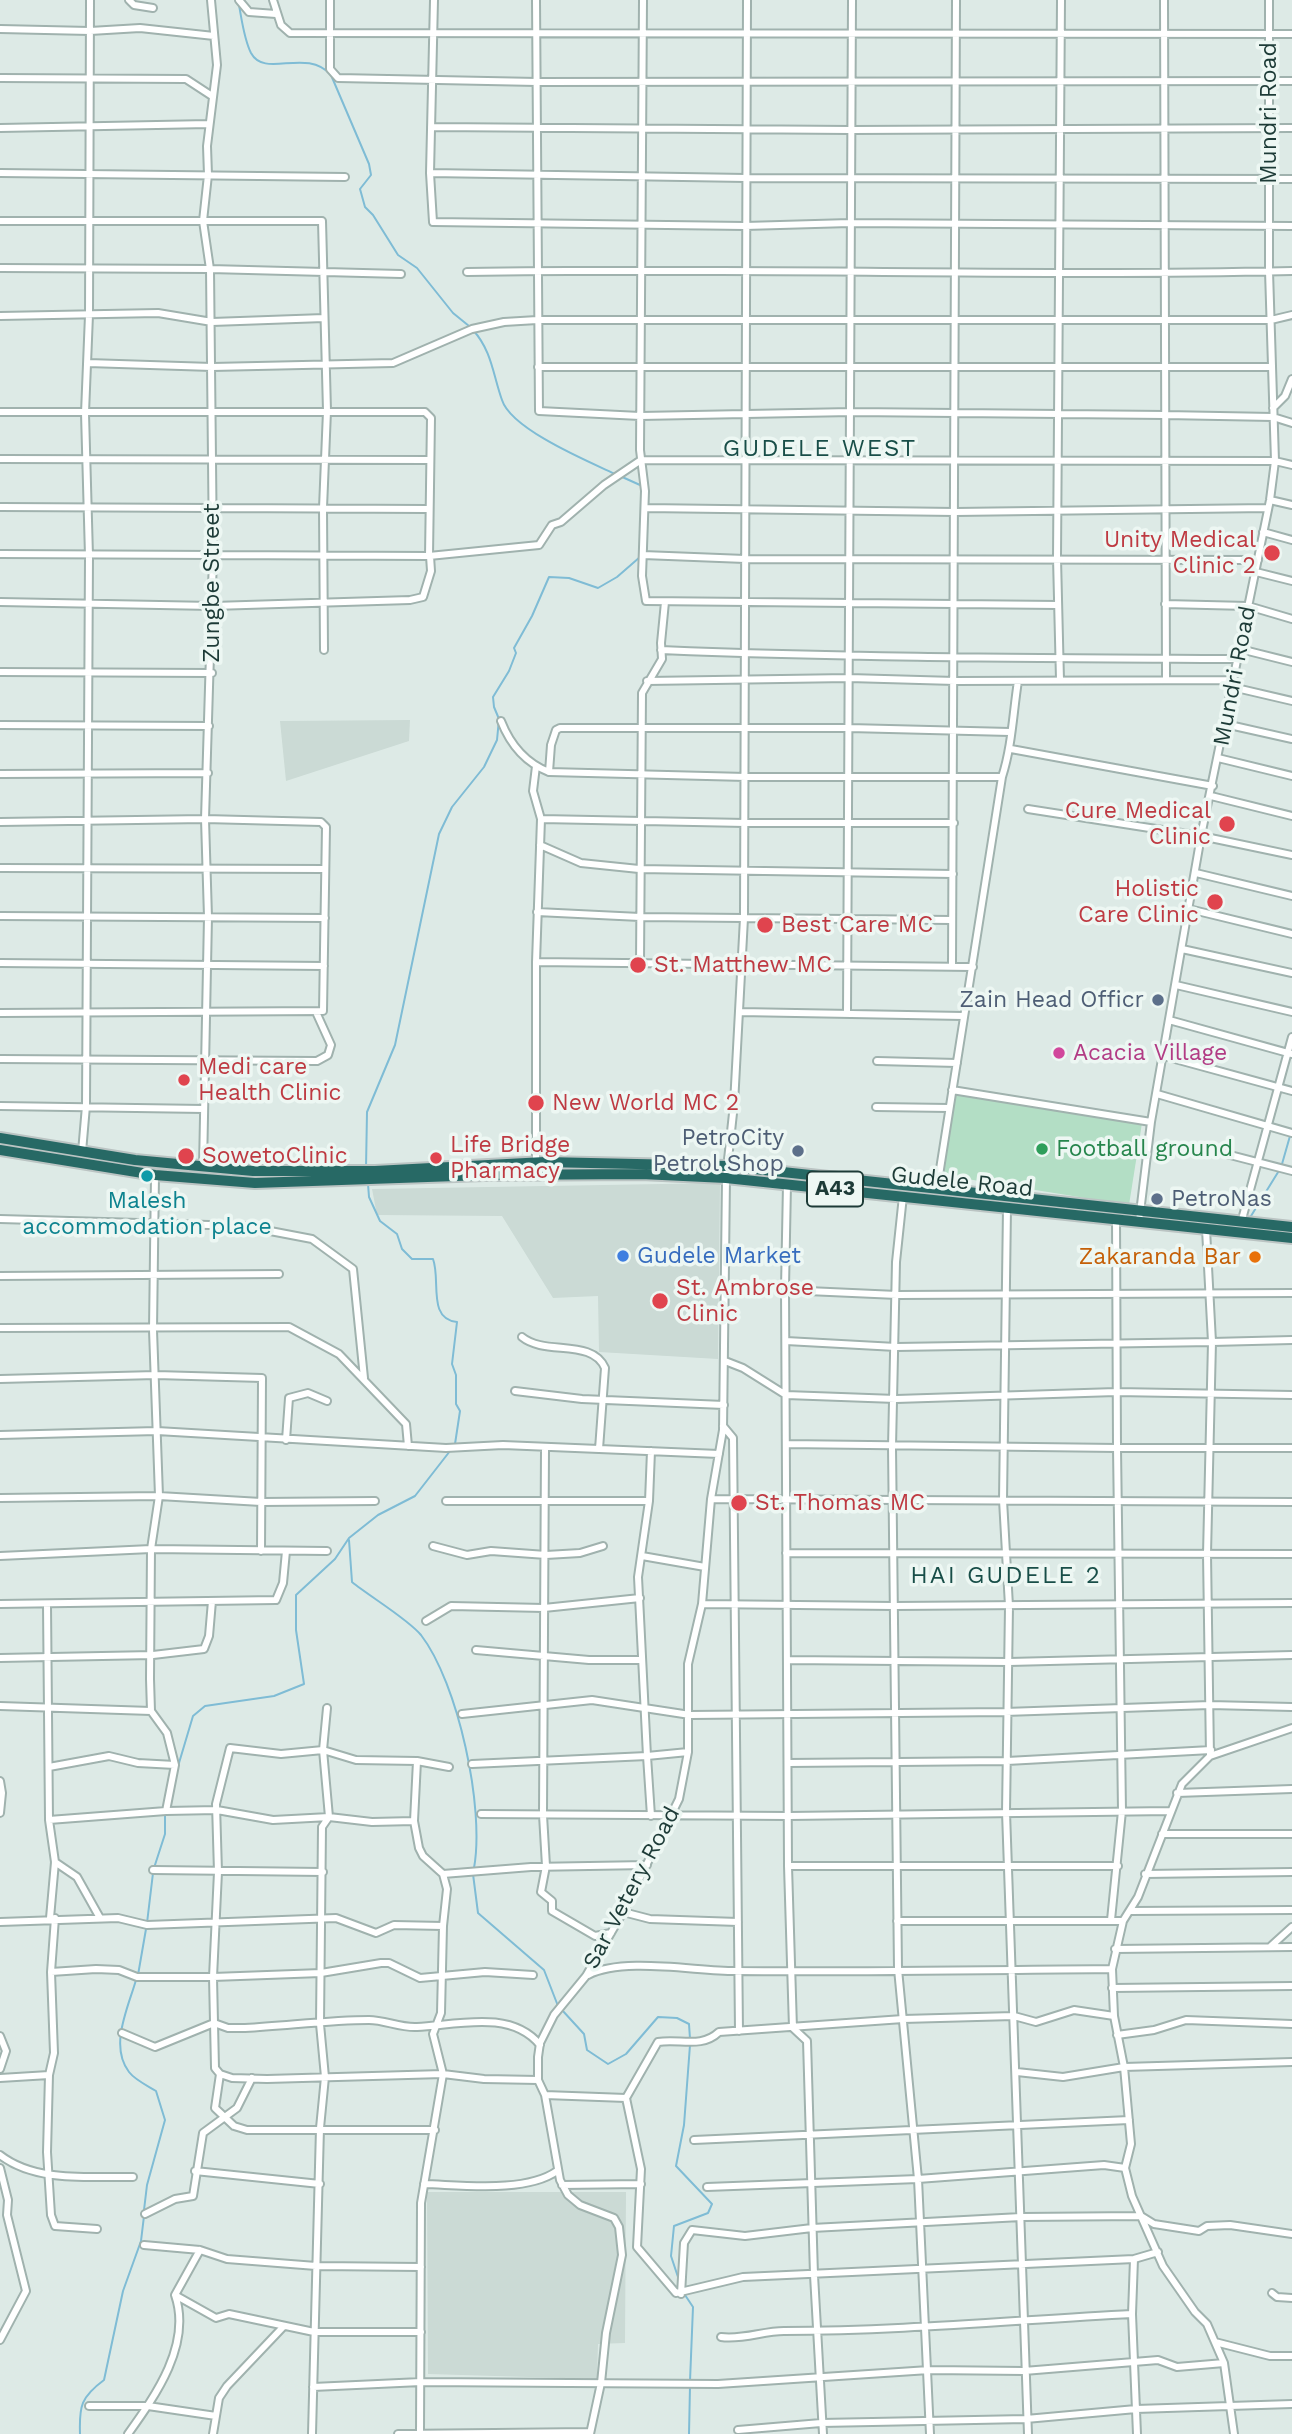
<!DOCTYPE html>
<style>
body{margin:0}
canvas{display:block;background:#ddeae6}
</style>
<canvas width="1292" height="2434"></canvas>
<script>
const c = document.querySelector('canvas').getContext('2d');
c.lineJoin = 'round';
function fillPath(path, color) { c.fillStyle = color; c.fill(path, 'evenodd'); }
function trace(path, color, width, dash) { c.strokeStyle = color; c.lineWidth = width; c.lineCap = dash ? 'butt' : 'round'; c.setLineDash(dash || []); c.stroke(path); }
function label(font, color, halo, rows, align = 'center') {
  c.font = font + ' "Work Sans",sans-serif'; c.lineWidth = 7; c.setLineDash([]); c.textBaseline = 'middle'; c.strokeStyle = halo; c.fillStyle = color; for (const [text, x, y, turn = 0] of rows) {
    c.save(); c.translate(x, y); c.rotate((+turn || 0) * Math.PI / 180); c.textAlign = isNaN(turn) ? turn : align; if (halo) c.strokeText(text, 0, 0); c.fillText(text, 0, 0); c.restore();
  }
}
fillPath(new Path2D(`
 M410,720L409,741L286,781L280,721Z
 M720,1183L718,1359L599,1352L598,1296L553,1298L502,1216L377,1215L372,1189Z
 M427,2192H626L625,2343L598,2344L597,2379L428,2374Z`), '#cbdad5');
fillPath(new Path2D(`
 M956,1093L1142,1123L1129,1205L942,1175Z`), '#b3dec5');
trace(new Path2D(`
 M239,5C242,21 244,39 251,53C265,79 306,47 331,75L369,164L371,175L360,189L365,207L373,215L398,255L417,268L453,313L469,326
 M473,330C492,351 493,375 502,400C511,429 587,461 615,474
 M620,476L640,485
 M1282,1164L1290,1136
 M366,1168L367,1112L395,1045L439,834L452,807L484,767L497,740L499,719L494,707L493,697L509,671L516,653L514,648L532,616L549,577L569,578L598,588L617,577L640,557
 M368,1184L369,1197L380,1221L397,1234L402,1249L412,1259H433C441,1280 427,1319 457,1322L452,1364L456,1375V1404L460,1411L455,1444
 M1251,1216L1280,1169
 M349,1540L352,1582C369,1596 408,1619 421,1635C458,1683 485,1808 474,1868
 M176,1773L193,1716L205,1706L274,1696L304,1684L296,1630V1595L335,1559L349,1538L378,1515L415,1496L450,1451
 M154,1868L165,1834V1812
 M473,1874L478,1913L544,1970L558,2006
 M147,1923L153,1873
 M138,1975L146,1929
 M136,1980C128,2008 109,2046 129,2072C135,2080 148,2086 156,2091L165,2120L147,2185L144,2210
 M562,2010L584,2034L587,2050L608,2064L626,2054L658,2017L677,2018L689,2024L690,2039
 M679,2280L671,2256L674,2226L708,2213L712,2204L676,2166L684,2125L690,2045
 M685,2295L693,2307L690,2381
 M80,2434C79,2406 81,2397 104,2380L123,2291L141,2241L144,2216
 M689,2434L690,2386`), '#7fbcd5', 2);
const street = new Path2D(`
 M129,0L134,5L153,8
 M239,0L249,12L276,14
 M273,0L281,25L290,33L1292,34
 M330,0V69L338,78L537,82L1292,81
 M434,0L430,173L433,222L745,226L850,223L1292,226
 M536,0L539,411L640,416L852,412L1165,415L1273,417L1292,423
 M643,0L640,450L645,491L642,576L646,601L1058,605
 M1164,0L1166,679
 M0,29L90,31L140,28L214,36
 M0,78L186,79L212,96
 M431,127L851,130L1292,128
 M0,128L209,124
 M0,173L345,177
 M430,173L746,178L1292,179
 M0,221H322L327,411L323,508L324,650
 M0,268L210,269L401,274
 M467,272C742,267 1017,277 1292,271
 M0,316L158,313L212,322L324,318
 M88,363L212,367L393,363L472,329L504,322L537,320H1271L1292,315
 M538,367H1272
 M1273,408L1285,396L1292,379
 M0,412H425L431,418L429,556
 M0,459L429,460
 M1270,500L1292,505
 M0,507L428,509
 M645,508L955,512L1268,508
 M1263,532L1292,540
 M0,554L429,556L539,545L552,525L561,522L604,485L641,460L1275,461L1292,465
 M643,555L745,559L1258,560
 M1256,572L1292,581
 M0,602L213,606L410,600L423,597L431,571L430,556
 M1165,604L1248,606L1292,619
 M1240,649L1292,662
 M661,650C853,658 1045,658 1238,659
 M0,672L212,673
 M1060,680L1057,558L1061,0
 M647,681L849,678L955,681L1234,680
 M1232,687L1292,701
 M501,721C510,744 526,763 549,772L746,777H1002
 M1225,724L1292,739
 M0,725L209,726
 M1011,749L1213,786
 M1218,758L1292,776
 M536,766L533,791L541,819L536,962V1162
 M549,772L551,745L556,730L560,728H849L1010,732
 M0,774L208,773
 M1211,796L1292,816
 M1028,809L1201,836L1292,855
 M541,819L745,823H954
 M0,822L205,819L321,822L326,827L323,1011L0,1013
 M540,845L581,863L639,869L953,874
 M0,868L325,869
 M1196,873L1292,896
 M1189,909L1292,934
 M537,912L640,917L952,920
 M0,916L325,918
 M1182,949L1292,973
 M536,962L973,967
 M640,962L642,693L662,659L661,643L665,602
 M0,963L324,966
 M952,966L956,0
 M1176,985L1292,1012
 M740,1012L963,1016
 M847,1014L852,0
 M1169,1020L1292,1054
 M1164,1056L1292,1091
 M0,1059L317,1061L328,1055L331,1045L316,1012
 M877,1061L957,1063
 M952,1090L1151,1122
 M1157,1094L1292,1133
 M0,1106L204,1109
 M876,1107L949,1108
 M1199,1147L1292,1171
 M82,1152L86,1106L89,556L85,413L89,315L90,0
 M203,1167L208,917L205,819L213,556L210,269L203,221L208,175L207,146L217,65L211,0
 M155,1175L153,1330L159,1496L151,1549L150,1679L151,1711L167,1733L175,1765L166,1811
 M787,1184L785,1288L788,1866L793,2028L807,2041L814,2275L823,2434
 M937,1188L1002,777C1012,746 1013,713 1018,681
 M903,1196L896,1262L892,1447L898,1969L918,2179L930,2434
 M1007,1208L1003,1500L1009,1606L1006,1812L1028,2434
 M0,1219L244,1226L312,1239L353,1269L364,1378
 M1139,1221L1151,1122L1201,836L1270,500L1275,461L1269,271V0
 M1241,1223L1292,1037
 M1206,1229L1212,1342L1292,1340
 M0,1276L279,1274
 M785,1290L897,1295L1292,1293
 M0,1328L289,1327L339,1354L406,1424L408,1446
 M522,1337C545,1356 592,1338 605,1368L599,1449
 M786,1341L896,1347L1212,1342L1207,1554L1210,1756
 M725,1361L743,1368L786,1395L896,1399L1116,1392L1292,1395
 M0,1379L156,1375L262,1378L261,1551
 M515,1391L582,1399L724,1405
 M723,1426L733,1438L739,2031
 M0,1435L157,1431L446,1448L503,1445L719,1454
 M286,1440L289,1398L308,1393L327,1401
 M786,1444L1117,1448L1116,1218
 M545,1448L543,1815L546,1866L541,1892L552,1901V1911L595,1936L611,1933
 M0,1498L159,1496L261,1502L375,1501
 M711,1499L1292,1502
 M446,1501H649
 M433,1546L467,1555L491,1551L546,1555L580,1553L603,1546
 M786,1553L1292,1554
 M0,1556L151,1549L327,1551
 M642,1556L705,1567
 M0,1604L276,1600L283,1583L286,1551
 M702,1604L894,1606L1292,1603
 M47,1605L49,1820L55,1862L50,1918
 M426,1621L451,1606L544,1608L640,1598
 M476,1650L589,1660H642
 M0,1658L153,1655L204,1649L209,1636L212,1601
 M787,1660L1009,1662L1292,1655
 M0,1706L151,1711
 M462,1714L592,1700L690,1715L1005,1712L1210,1705L1292,1707
 M417,1761L414,1821L419,1848L423,1856L443,1874L447,1889L443,1926L441,2013L433,2034L443,2074L421,2203L420,2434
 M788,1763L1007,1761L1211,1750
 M472,1764L647,1756L638,1577L649,1501L651,1451
 M49,1767L109,1756L138,1763L175,1765
 M449,1767L417,1761L356,1760L323,1750L281,1754L230,1748L216,1804L218,1872L213,1977L215,2068L220,2074L232,2078L267,2079L443,2074L484,2079L538,2080
 M0,1781L2,1793L0,1813
 M1177,1793L1292,1789
 M481,1814L789,1816L1170,1811
 M651,1816L647,1756L688,1752
 M49,1820L166,1811L217,1810L273,1820L329,1817L372,1822L414,1821
 M1162,1834H1292
 M55,1862L77,1877L100,1918
 M788,1866H1118
 M153,1870L323,1872
 M443,1874L531,1867L647,1865
 M1145,1874L1292,1872
 M1130,1911L1292,1910
 M623,1912L650,1919L738,1922
 M55,1918L51,1972L54,2053L49,2075L47,2152L51,2215L55,2226L97,2229
 M1111,1920L1122,1811L1117,1448H1292
 M897,1921H1123
 M0,1922L118,1918L147,1925L336,1918L376,1933L394,1925L443,1926
 M1270,1947L1292,1927
 M1115,1949L1292,1947
 M51,1972L96,1969L119,1970L137,1977H213L321,1973L381,1963H389L420,1978L485,1972L533,1975
 M588,1975C623,1957 694,1971 735,1971C860,1972 986,1970 1112,1969
 M1112,1988L1292,1986
 M122,2033L155,2047L214,2023L228,2028H245C286,2026 329,2020 369,2020C385,2020 400,2028 417,2027C456,2025 511,2009 540,2045
 M1117,2035L1154,2030L1186,2020L1292,2024
 M0,2036L6,2051L0,2069
 M1017,2072L1063,2077L1124,2067L1292,2062
 M220,2074L215,2108L234,2126L247,2130H435
 M0,2078L49,2075
 M545,2095L626,2098L641,2169L637,2247L676,2293L743,2277L1134,2259L1158,2252
 M626,2098L658,2042C679,2038 701,2049 719,2032L903,2019L1014,2016L1036,2022L1074,2010L1114,2016
 M694,2140L1129,2120
 M0,2155C36,2183 90,2176 133,2177
 M0,2168L8,2200L7,2215L26,2291L0,2340
 M195,2171L320,2184
 M424,2184C462,2185 526,2193 557,2171
 M562,2185L641,2184
 M707,2187L918,2179L1104,2165L1125,2168
 M145,2214L175,2199L193,2196L203,2133L237,2108L252,2078
 M144,2245L200,2250L227,2259L316,2266L421,2267
 M1134,2259L1132,2314L1137,2434
 M1272,2293L1277,2297L1292,2298
 M681,2294L684,2243L692,2230L745,2236L812,2228L1021,2217L1141,2216L1154,2224L1199,2231L1207,2226L1230,2225L1292,2234
 M175,2295L216,2318L229,2314L314,2332H421
 M721,2337C743,2340 763,2331 784,2331C900,2331 1016,2320 1132,2314
 M1215,2342L1270,2356H1292
 M313,2387L421,2382L718,2384L929,2370L1024,2371L1158,2360L1177,2367L1224,2363
 M89,2406H148L216,2416
 M738,2430L821,2423L1026,2419L1136,2409L1292,2404
 M128,2434C156,2395 192,2344 175,2295L200,2250
 M213,2434L219,2398L227,2386L283,2327
 M312,2434L320,2128L325,2077L320,2024L322,1827L329,1817L323,1750L327,1708
 M398,2434L590,2432
 M590,2434L601,2383L606,2333L622,2255L619,2227L614,2218L580,2205L568,2195L560,2180L545,2095L538,2080V2057L540,2043L554,2015L586,1976L623,1912L679,1799L688,1752V1664L702,1604L711,1499L723,1430L726,1178L734,1104L744,918L747,0
 M1234,2434L1224,2363L1207,2324L1195,2312L1163,2266L1132,2196L1125,2168L1131,2144L1124,2067L1114,2016L1112,1969L1123,1921L1138,1897L1182,1784L1210,1756L1292,1728`);
const highway = new Path2D(`
 M0,1138L135,1160L253,1171H375L545,1162L727,1166L1292,1227
 M0,1150L155,1175L255,1183L485,1175L641,1174L726,1178L1292,1238`);
trace(street, '#a0b2ae', 10);
trace(highway, '#bbc4c3', 14);
trace(street, '#fff', 6);
trace(highway, '#276965', 10);
for (const [x, y, r, color] of [
 [1272,553,9,"#e0444e"],
 [1227,824,9,"#e0444e"],
 [1215,902,9,"#e0444e"],
 [765,925,9,"#e0444e"],
 [638,965,9,"#e0444e"],
 [1158,1000,7,"#5c6f8a"],
 [1059,1053,7,"#d1479c"],
 [184,1080,7,"#e0444e"],
 [536,1103,9,"#e0444e"],
 [1042,1149,7,"#2e9e5b"],
 [798,1151,7,"#5c6f8a"],
 [186,1156,9,"#e0444e"],
 [436,1158,7,"#e0444e"],
 [147,1176,7,"#0f9aa8"],
 [1157,1199,7,"#5c6f8a"],
 [623,1256,7,"#3f7fe0"],
 [1255,1257,7,"#e8710a"],
 [660,1301,9,"#e0444e"],
 [739,1503,9,"#e0444e"]
]) { const dot = new Path2D(); dot.arc(x, y, r, 0, 2 * Math.PI); c.fillStyle = color; c.fill(dot); trace(dot, '#edf7f3', 2.5); }
for (const [x, y, w] of [
 [835,1189,56]
]) { const box = new Path2D(); box.roundRect(x - w / 2, y - 17.5, w, 35, 5); c.fillStyle = '#edf7f3'; c.fill(box); trace(box, '#1d3b37', 2); }
label('bold 21px', '#1d3b37', null, [
 ["A43",835,1189]
]);
label('23px', '#1d3b37', '#edf7f3', [
 ["Mundri Road",1269,113,-90],
 ["Zungbe Street",212,583,-90],
 ["Mundri Road",1235,676,-79],
 ["Gudele Road",962,1182,6],
 ["Sar Vetery Road",632,1888,-62]
]);
label('23px', '#be3a42', '#edf7f3', [
 ["Unity Medical",1256,540,"right"],
 ["Clinic 2",1256,566,"right"],
 ["Cure Medical",1211,811,"right"],
 ["Clinic",1211,837,"right"],
 ["Holistic",1199,889,"right"],
 ["Care Clinic",1199,915,"right"],
 ["Best Care MC",781,925],
 ["St. Matthew MC",654,965],
 ["Medi care",198,1067],
 ["Health Clinic",198,1093],
 ["New World MC 2",552,1103],
 ["Life Bridge",450,1145],
 ["Pharmacy",450,1171],
 ["SowetoClinic",202,1156],
 ["St. Ambrose",676,1288],
 ["Clinic",676,1314],
 ["St. Thomas MC",755,1503]
], 'left');
label('23px', '#4e5e75', '#edf7f3', [
 ["Zain Head Officr",1144,1000],
 ["PetroCity",784,1138],
 ["Petrol Shop",784,1164],
 ["PetroNas",1171,1199,"left"]
], 'right');
label('23px', '#b23c85', '#edf7f3', [
 ["Acacia Village",1073,1053]
], 'left');
label('23px', '#27864d', '#edf7f3', [
 ["Football ground",1056,1149]
], 'left');
label('23px', '#0d838f', '#edf7f3', [
 ["Malesh",147,1201],
 ["accommodation place",147,1227]
]);
label('23px', '#366cbe', '#edf7f3', [
 ["Gudele Market",637,1256]
], 'left');
label('23px', '#c56008', '#edf7f3', [
 ["Zakaranda Bar",1241,1257]
], 'right');
c.letterSpacing = '2px';
label('24px', '#184e48', '#edf7f3', [
 ["GUDELE WEST",820,449],
 ["HAI GUDELE 2",1006,1576]
]);
c.letterSpacing = '0px';
</script>
